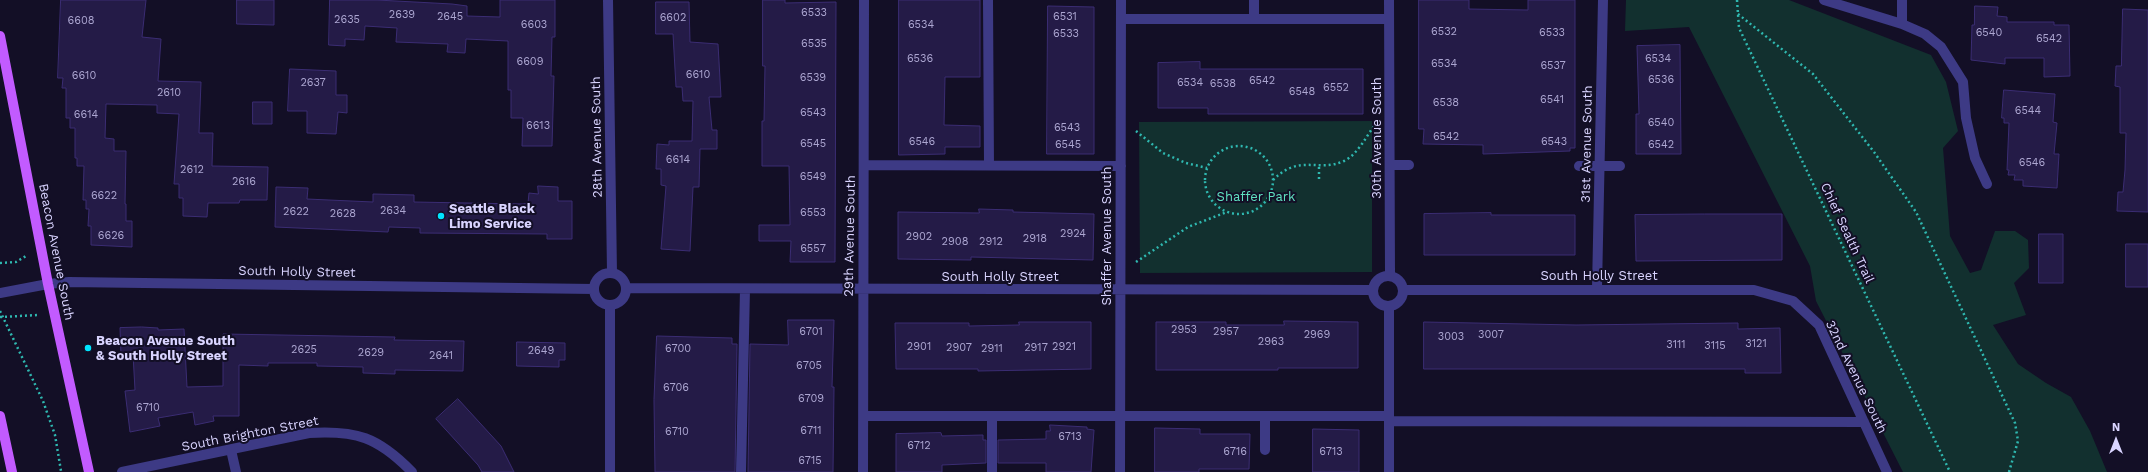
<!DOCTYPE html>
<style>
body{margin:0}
#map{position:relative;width:2148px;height:472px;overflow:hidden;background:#130f26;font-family:"Work Sans",sans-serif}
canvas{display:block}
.north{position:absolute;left:2096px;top:420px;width:40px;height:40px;-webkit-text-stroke:3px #130f26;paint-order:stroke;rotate:0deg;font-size:11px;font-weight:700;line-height:16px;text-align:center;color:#d9d4ff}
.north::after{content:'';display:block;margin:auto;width:14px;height:18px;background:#d9d4ff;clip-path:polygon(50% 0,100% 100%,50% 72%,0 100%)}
</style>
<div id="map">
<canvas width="2148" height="472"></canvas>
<div class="north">N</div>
</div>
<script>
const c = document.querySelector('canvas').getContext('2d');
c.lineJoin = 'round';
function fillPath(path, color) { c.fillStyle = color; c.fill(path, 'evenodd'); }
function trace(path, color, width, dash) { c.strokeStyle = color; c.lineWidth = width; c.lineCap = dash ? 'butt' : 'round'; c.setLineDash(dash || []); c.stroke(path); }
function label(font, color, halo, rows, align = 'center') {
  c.font = font + ' "Work Sans",sans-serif'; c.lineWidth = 4; c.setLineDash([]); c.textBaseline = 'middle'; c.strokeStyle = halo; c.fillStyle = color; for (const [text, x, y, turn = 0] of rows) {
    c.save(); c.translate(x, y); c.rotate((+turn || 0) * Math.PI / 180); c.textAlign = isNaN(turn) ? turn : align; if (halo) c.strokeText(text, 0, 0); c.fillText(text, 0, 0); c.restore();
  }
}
fillPath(new Path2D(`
 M1626,0H1789L1931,55L1946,82L1958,131L1943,148L1950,236L1970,273L1981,270L1995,231H2015L2028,240L2029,268L2014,283L2026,315L1993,325L2018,364L2046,383L2071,397L2090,431L2107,472H1903L1816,301L1810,266L1689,27L1625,31Z
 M1372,121V272L1140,273L1139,122Z`), '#12302f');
const building = new Path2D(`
 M61,0H146L142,37L161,39L158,81L201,82L199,133H213L212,166L268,167L267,200H240L239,203H208L207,217L183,216V198H179V184H174L179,114L157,113V105L106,104L105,138L114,139V151H126L125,204H126V221H132V247L91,245V226H88L89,209H86V200H83L84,166H77V158H75V128H70V118H66V88H62L63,78H58Z
 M237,0H274V25L237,24Z
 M330,0H377L452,4L467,6V16L500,17V0H555V37H552L551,76H554L552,146H522L523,118H511V90H508V41L466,39L465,53L447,52L448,44L396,42L397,28L365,26L364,40L345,39V46L329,45Z
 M763,0H785V3L836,2L835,262H790L791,241H759V225H790L789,166H762V121H764L765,66H763Z
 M899,0H980V77H945L944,125L980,126V147H945V154L899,155Z
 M1419,0H1469V9L1528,10V0H1575V148H1570V151L1483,154V145L1423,144L1424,129H1419Z
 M656,2H689L690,42L718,44L721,97H709L712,130H717V149H700L699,187H693L690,251L661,249L666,186L661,185V169H656L657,144L669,145V141H692L693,101H683L682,87H676L673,34H656Z
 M1048,6L1094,7V154H1047Z
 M1975,6L1998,7L1997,16L2007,17V22H2054V25H2069L2070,76L2044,77V58H2005V64L1971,60L1972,25H1974Z
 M2123,9L2148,10V212L2117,211L2118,192H2123L2125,170L2126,133H2120V87L2115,86L2116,66H2121Z
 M1680,45L1681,154H1636V114H1639L1637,46Z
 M1200,62V69H1363V114H1208V108H1158V63Z
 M290,69L336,71V95H347V113L338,112L336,134L307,133V111H288Z
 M2004,90L2055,94L2053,122L2057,123L2054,154H2059L2057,188L2023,186V180H2014L2015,175H2008L2009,170H2007L2009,123H2004V118H2002Z
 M253,102H272V124H253Z
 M538,186L558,187V201H572V239H547V234L420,233V228L389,227L388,232L275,227L276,187L308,188L307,199L373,202V194L414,195V202L523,204L528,203L529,193L538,194Z
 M979,209L1013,210V212L1094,214L1093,260L971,257V260L898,259V212L979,213Z
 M1491,213V215H1575V255H1424V214Z
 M1705,214H1782V260L1636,261L1635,215Z
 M2039,234H2063V283H2039Z
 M2126,244H2148V287H2126Z
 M788,320H834L832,387H834L833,472H748L750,344L788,345Z
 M1284,321L1358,322V368H1278V370H1156V322H1226V325H1284Z
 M1019,322H1091V369L978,371V369H896L895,323H969V326L1019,325Z
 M1424,322L1576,325L1738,323V329L1780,328L1781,373H1745V369H1424Z
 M142,327L158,328V330L184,329L187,387L223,386V334L395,337L394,340L464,341L463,371L395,370V374L363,373V367L317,366V363H268V366L239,365V416H213L214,421L195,425L193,412L158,418L160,426L130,432L125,391L135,390L133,354L121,355L120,328Z
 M657,336L732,338V344H737L735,472H655L654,400Z
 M517,342L565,343V360H559V367L517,366Z
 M458,399L501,446L514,472H482L478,465L436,419Z
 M1050,425L1087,427V429L1094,430L1091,472H1046V463H998V440L1046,439V431H1050Z
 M1155,428L1200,429V434H1250L1249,469H1199V472H1155Z
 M1313,429L1359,430V472H1313Z
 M941,433L942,436L983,435V440H986V463L942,465V472H896V434Z`);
fillPath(building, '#241b47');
trace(building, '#3b2d73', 1);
trace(new Path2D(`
 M1737,0L1739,28L1950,472
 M1738,14L1813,74L1874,152L1916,212L2015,423L2018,441L2009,472
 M1136,131L1163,153L1186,163L1207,168
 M1205 180a34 34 0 1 1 68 0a34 34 0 1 1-68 0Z
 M1319,179V164
 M1273,180C1300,153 1318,173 1344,161C1357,155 1366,137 1374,126
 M1136,262L1188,227L1227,212
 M0,263L16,262L26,256
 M0,311L43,401L55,435L61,471
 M0,317L39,315`), '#2fb8b0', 2.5, [2, 3]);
trace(new Path2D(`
 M608,0L612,273
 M988,0L989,165
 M1389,0L1390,276
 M1824,0L1902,24
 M1902,0V24L1925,34L1941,47L1963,82L1966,118L1975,158L1987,184
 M1121,19H1389
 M1254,19V0
 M864,165L1121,166
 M1390,165H1409
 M1579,166H1620
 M594 289a16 16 0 1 1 32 0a16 16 0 1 1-32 0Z
 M1373 291a15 15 0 1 1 30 0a15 15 0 1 1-30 0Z
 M626,288L1373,290
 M1597,288L1603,0
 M1404,290H1754L1793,301L1819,325L1887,472
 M0,293L48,284L69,282L594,289
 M610,305V472
 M1389,306V472
 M864,416H1389
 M992,417V472
 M1389,421L1864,422
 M231,450L236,472
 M1265,450V416
 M122,472L309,433C356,430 378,437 412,472
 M741,472L745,289
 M863,472L864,0
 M1120,472L1121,0`), '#3d3a85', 10);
trace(new Path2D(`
 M0,36L48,284L89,472
 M0,416L12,472`), '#c25bff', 10);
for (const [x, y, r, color] of [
 [441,216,4,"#00e5ff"],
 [88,348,4,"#00e5ff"]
]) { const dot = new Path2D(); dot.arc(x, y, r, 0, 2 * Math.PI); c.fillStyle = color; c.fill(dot); trace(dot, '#130f26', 1.5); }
label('11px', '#aca6d1', null, [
 ["6533",814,13],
 ["2639",402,15],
 ["2645",450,17],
 ["6531",1065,17],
 ["6602",673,18],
 ["2635",347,20],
 ["6608",81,21],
 ["6603",534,25],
 ["6534",921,25],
 ["6532",1444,32],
 ["6533",1552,33],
 ["6540",1989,33],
 ["6533",1066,34],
 ["6542",2049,39],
 ["6535",814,44],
 ["6536",920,59],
 ["6534",1658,59],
 ["6609",530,62],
 ["6534",1444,64],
 ["6537",1553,66],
 ["6610",698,75],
 ["6610",84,76],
 ["6539",813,78],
 ["6536",1661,80],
 ["6542",1262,81],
 ["2637",313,83],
 ["6534",1190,83],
 ["6538",1223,84],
 ["6552",1336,88],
 ["6548",1302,92],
 ["2610",169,93],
 ["6541",1552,100],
 ["6538",1446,103],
 ["6544",2028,111],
 ["6543",813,113],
 ["6614",86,115],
 ["6540",1661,123],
 ["6613",538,126],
 ["6543",1067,128],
 ["6542",1446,137],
 ["6546",922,142],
 ["6543",1554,142],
 ["6545",813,144],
 ["6545",1068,145],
 ["6542",1661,145],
 ["6614",678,160],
 ["6546",2032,163],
 ["2612",192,170],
 ["6549",813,177],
 ["2616",244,182],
 ["6622",104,196],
 ["2634",393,211],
 ["2622",296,212],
 ["6553",813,213],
 ["2628",343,214],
 ["2924",1073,234],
 ["6626",111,236],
 ["2902",919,237],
 ["2918",1035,239],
 ["2908",955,242],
 ["2912",991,242],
 ["6557",813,249],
 ["2953",1184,330],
 ["6701",811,332],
 ["2957",1226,332],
 ["2969",1317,335],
 ["3007",1491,335],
 ["3003",1451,337],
 ["2963",1271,342],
 ["3121",1756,344],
 ["3111",1676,345],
 ["3115",1715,346],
 ["2901",919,347],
 ["2921",1064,347],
 ["2907",959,348],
 ["2917",1036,348],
 ["6700",678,349],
 ["2911",992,349],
 ["2625",304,350],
 ["2649",541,351],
 ["2629",371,353],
 ["2641",441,356],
 ["6705",809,366],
 ["6706",676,388],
 ["6709",811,399],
 ["6710",148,408],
 ["6711",811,431],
 ["6710",677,432],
 ["6713",1070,437],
 ["6712",919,446],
 ["6716",1235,452],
 ["6713",1331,452],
 ["6715",810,461]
]);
label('13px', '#d9d4ff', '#130f26', [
 ["28th Avenue South",597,137,-91],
 ["30th Avenue South",1377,138,-90],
 ["31st Avenue South",1587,144,-89],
 ["Chief Sealth Trail",1847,233,65],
 ["29th Avenue South",850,236,-89],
 ["Shaffer Avenue South",1107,236,-90],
 ["Beacon Avenue South",56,252,79],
 ["South Holly Street",297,272,1],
 ["South Holly Street",1599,276],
 ["South Holly Street",1000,277],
 ["32nd Avenue South",1856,377,64],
 ["South Brighton Street",250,434,-11]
]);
label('13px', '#5fe0c0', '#130f26', [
 ["Shaffer Park",1256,197]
]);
label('bold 13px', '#d9d4ff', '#130f26', [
 ["Seattle Black",449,209],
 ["Limo Service",449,224],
 ["Beacon Avenue South",96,341],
 ["& South Holly Street",96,356]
], 'left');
</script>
